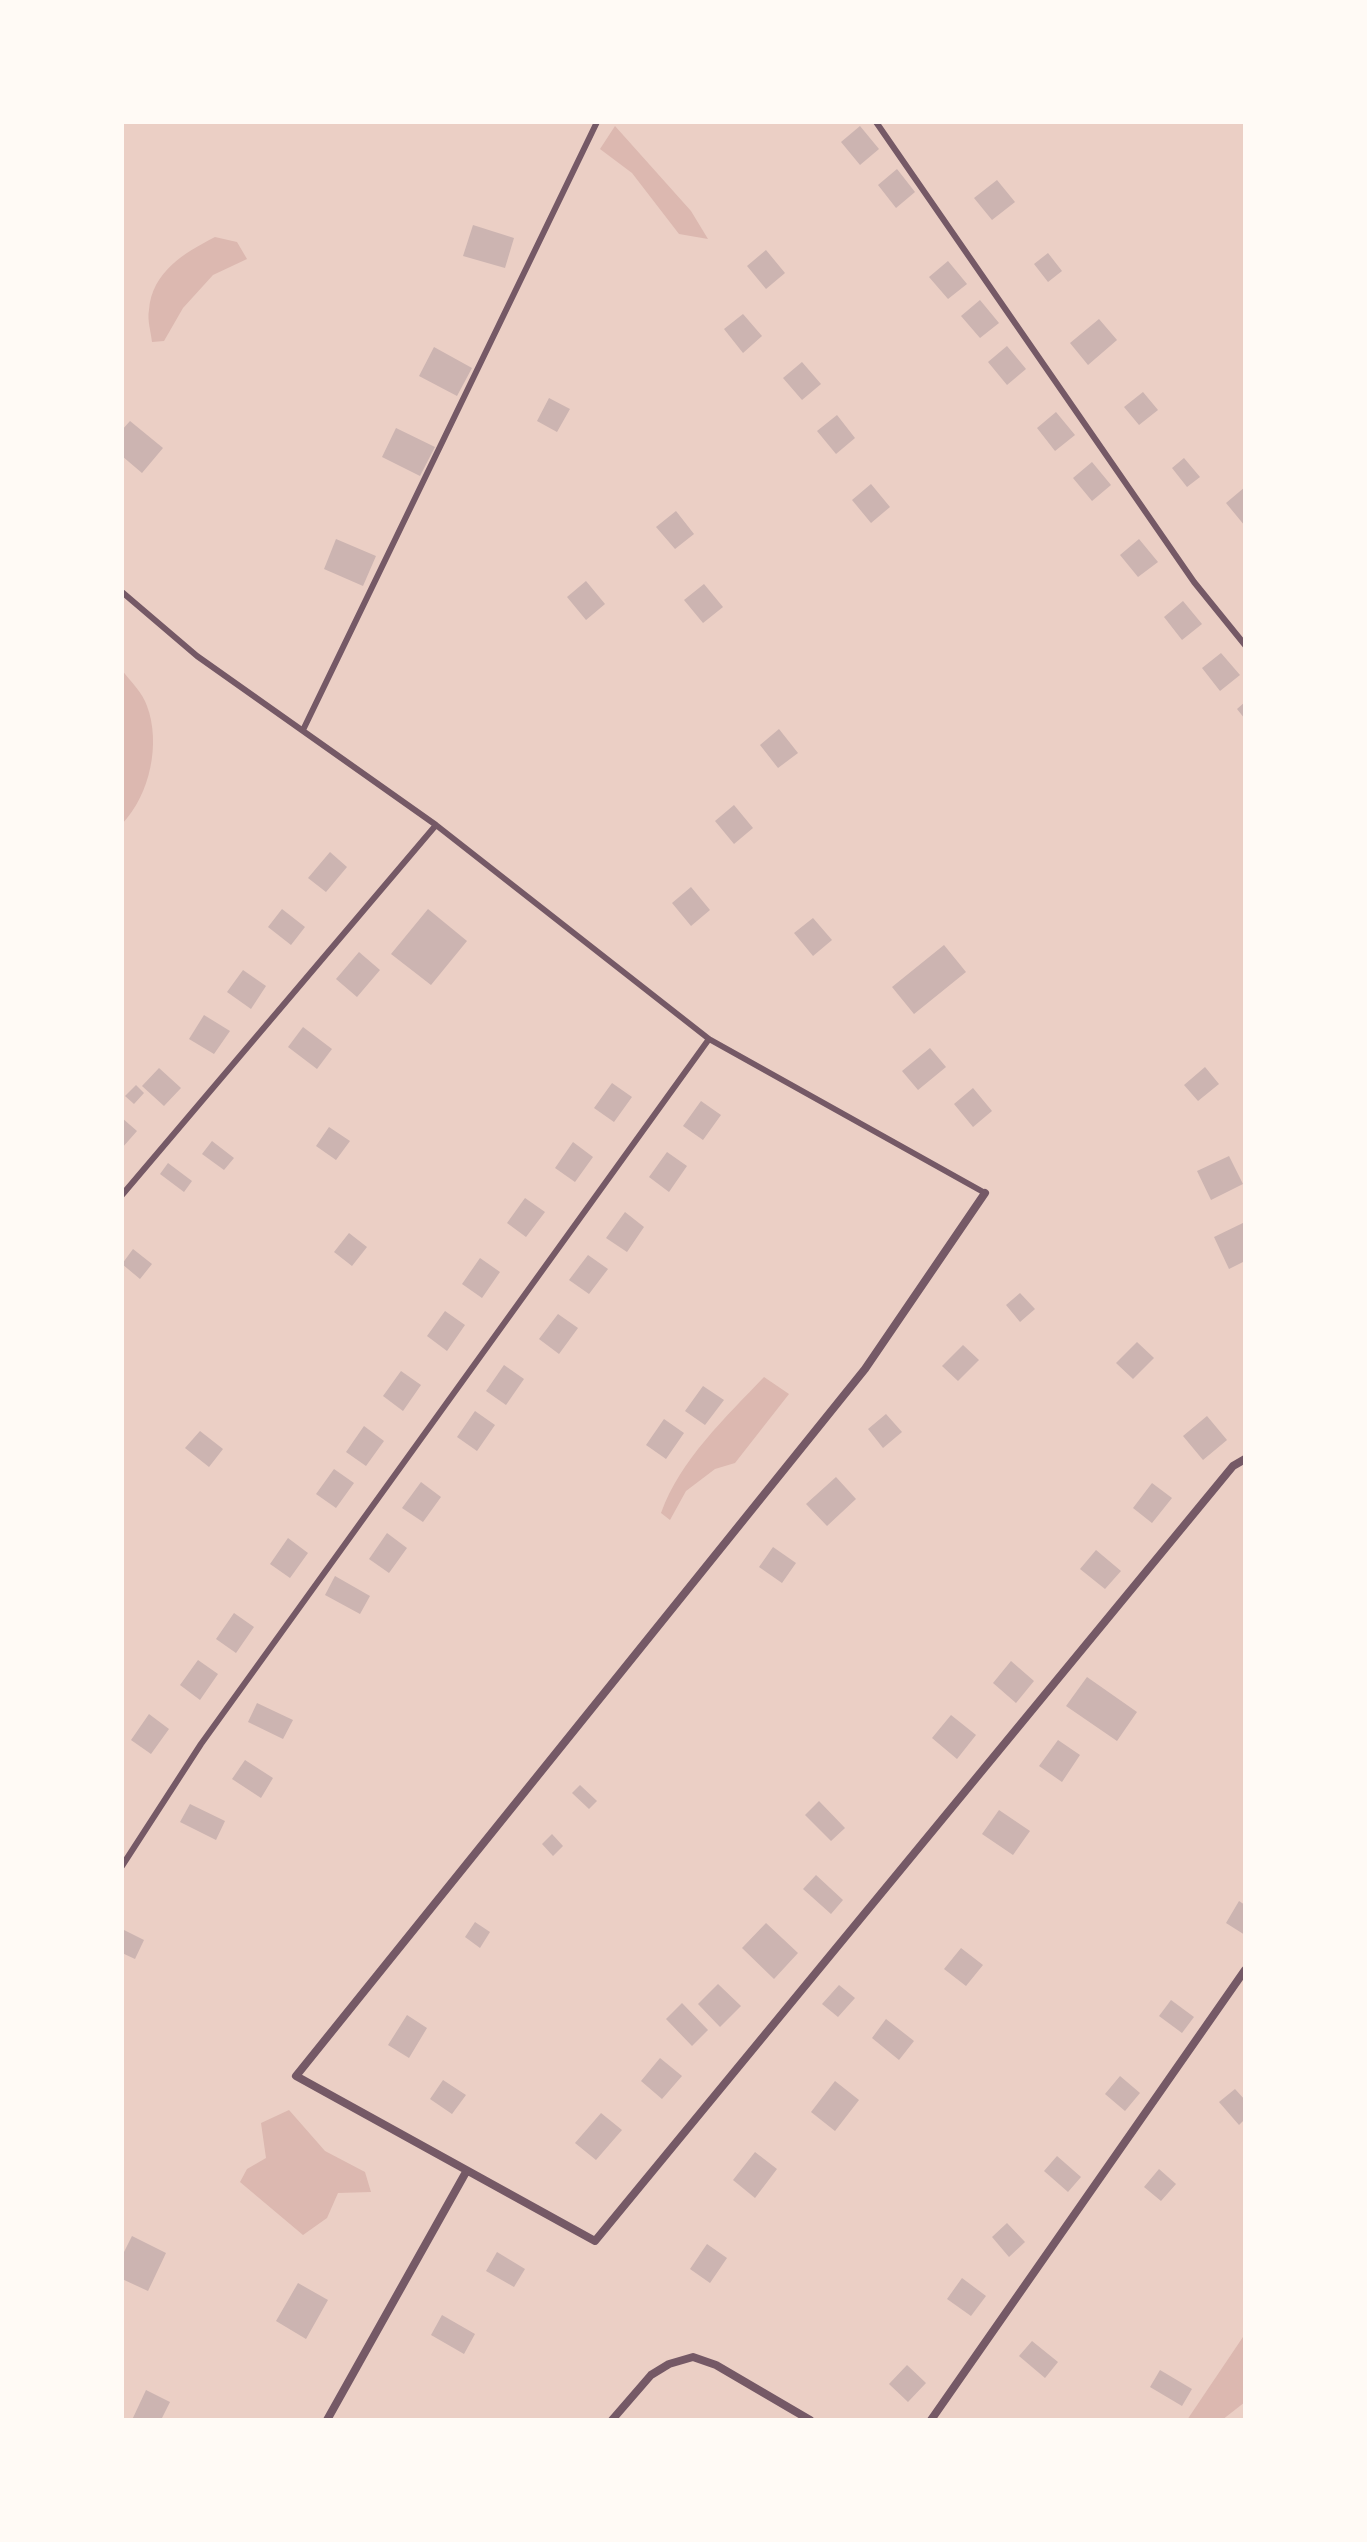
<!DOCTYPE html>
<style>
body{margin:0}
#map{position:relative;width:1367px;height:2542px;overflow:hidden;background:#f7e1d7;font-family:"Nunito Sans",sans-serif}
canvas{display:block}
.frame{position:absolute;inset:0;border:124px solid #fffaf5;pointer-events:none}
</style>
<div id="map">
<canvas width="1367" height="2542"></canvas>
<div class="frame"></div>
</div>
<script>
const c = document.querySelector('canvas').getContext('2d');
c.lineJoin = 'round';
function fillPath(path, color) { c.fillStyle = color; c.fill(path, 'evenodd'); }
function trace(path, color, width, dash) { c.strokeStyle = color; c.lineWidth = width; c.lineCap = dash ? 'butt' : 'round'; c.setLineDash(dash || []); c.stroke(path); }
fillPath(new Path2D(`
 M122,122H1245V2420H122Z`), '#ebcfc5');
fillPath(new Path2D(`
 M615,126L691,211L708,239L679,234L632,173L600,149Z
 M215,237L237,242L247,259L213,275L183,308L164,341L152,342C151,332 147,320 149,310C152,272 184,253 215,237Z
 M122,670C130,681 143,693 147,706C161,743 150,795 122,824Z
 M764,1377L789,1394L735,1463L715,1469L686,1491L670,1520L661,1513C680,1460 726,1417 764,1377Z
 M289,2110L325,2151L365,2172L371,2192L338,2193L327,2218L303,2235L240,2182L247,2169L266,2158L261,2123Z
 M1245,2334V2402L1222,2420H1187Z`), '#dcb8b0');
fillPath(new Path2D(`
 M860,126L879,149L860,165L841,142Z
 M897,169L915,192L896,208L878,185Z
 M997,180L1015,202L992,220L974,198Z
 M473,225L514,238L505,268L463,256Z
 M766,250L785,273L766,289L747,266Z
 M1048,253L1062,271L1048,282L1034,264Z
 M948,261L967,284L948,299L929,277Z
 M980,300L999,323L980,338L961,316Z
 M743,314L762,336L743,353L724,329Z
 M1099,319L1117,340L1088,365L1070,343Z
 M1007,346L1026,369L1007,385L988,362Z
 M434,347L472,368L457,396L419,376Z
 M802,362L821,384L802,400L783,378Z
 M1143,392L1158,410L1139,425L1124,407Z
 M549,398L570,409L557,432L537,421Z
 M1056,412L1075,435L1055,451L1037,428Z
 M837,415L855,438L836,454L817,431Z
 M130,421L163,448L142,473L122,456V430Z
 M396,428L435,447L420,476L382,457Z
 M1184,458L1200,477L1187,487L1172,468Z
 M1092,462L1111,485L1092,501L1073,478Z
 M871,484L890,507L871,523L852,500Z
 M1245,487V526L1226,503Z
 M676,511L694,534L675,549L656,527Z
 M336,539L376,556L363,586L324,569Z
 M1139,539L1158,562L1138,577L1120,555Z
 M586,581L605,604L586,620L567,597Z
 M704,584L723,607L703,623L684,600Z
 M1183,601L1202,624L1182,640L1164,617Z
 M1221,653L1240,675L1220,691L1202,668Z
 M1245,702V719L1237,709Z
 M779,729L798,753L778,768L760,745Z
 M734,805L753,828L734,844L715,821Z
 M330,852L347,867L326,892L308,878Z
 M691,887L710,910L691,926L672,903Z
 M282,909L305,927L291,945L268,927Z
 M428,909L467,941L431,985L391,954Z
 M813,918L832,940L813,956L794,933Z
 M944,945L966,972L914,1014L892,987Z
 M359,952L380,970L357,997L336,979Z
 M243,970L266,986L251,1009L227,992Z
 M204,1015L230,1031L214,1054L189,1039Z
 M303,1027L332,1049L317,1069L288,1047Z
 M930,1048L946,1067L918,1090L902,1071Z
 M1205,1067L1219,1084L1198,1101L1184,1085Z
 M159,1068L181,1088L164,1106L142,1086Z
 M612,1083L632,1097L614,1122L594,1108Z
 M136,1085L144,1093L134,1104L125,1096Z
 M973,1088L992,1111L973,1127L954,1104Z
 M701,1101L721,1115L703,1140L683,1126Z
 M122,1118L137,1131L122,1148Z
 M329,1127L350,1141L336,1160L316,1146Z
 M212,1141L234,1158L224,1170L202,1154Z
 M573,1142L593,1157L575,1182L555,1168Z
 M667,1152L687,1166L669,1192L649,1177Z
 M1229,1156L1243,1184L1211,1200L1197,1171Z
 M168,1163L192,1181L184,1192L160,1174Z
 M525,1198L545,1212L526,1237L507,1223Z
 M625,1212L644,1227L627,1252L606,1238Z
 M1245,1222V1261L1229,1269L1214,1237Z
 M349,1233L367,1247L352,1266L334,1252Z
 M133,1249L152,1264L140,1279L122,1264Z
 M588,1255L608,1269L589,1294L569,1280Z
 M480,1258L500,1272L482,1298L462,1284Z
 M1020,1293L1035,1309L1020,1322L1006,1305Z
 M445,1311L465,1325L447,1351L427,1336Z
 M558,1314L578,1328L559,1354L539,1339Z
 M1137,1342L1154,1358L1133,1379L1116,1363Z
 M963,1345L979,1360L958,1381L942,1366Z
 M504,1365L524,1379L506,1405L486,1391Z
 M401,1371L421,1385L403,1411L383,1396Z
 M703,1386L724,1400L705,1425L685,1411Z
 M475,1411L495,1425L477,1451L457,1437Z
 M886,1414L902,1432L883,1448L868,1429Z
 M1207,1416L1227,1440L1203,1460L1183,1436Z
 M664,1419L684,1433L666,1459L646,1445Z
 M364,1426L384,1441L366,1466L346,1452Z
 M200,1431L223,1449L209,1467L185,1448Z
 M334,1469L354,1483L336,1508L316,1494Z
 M836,1477L856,1499L827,1526L806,1504Z
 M421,1482L441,1497L423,1522L402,1508Z
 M1152,1483L1172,1498L1152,1523L1133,1508Z
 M387,1533L407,1548L389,1573L369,1559Z
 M288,1538L308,1553L290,1578L270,1564Z
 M773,1547L796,1563L782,1583L759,1567Z
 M1096,1550L1121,1571L1105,1589L1080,1569Z
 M335,1576L370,1596L360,1614L325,1595Z
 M234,1613L254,1627L236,1653L216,1639Z
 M198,1660L218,1674L200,1700L180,1685Z
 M1011,1661L1034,1681L1016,1703L993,1683Z
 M1087,1677L1137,1712L1117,1741L1066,1706Z
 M257,1703L293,1720L283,1739L248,1722Z
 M149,1714L169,1729L151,1754L131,1740Z
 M951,1715L976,1735L957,1759L932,1738Z
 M1058,1740L1080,1755L1062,1782L1039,1766Z
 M245,1760L273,1778L261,1798L232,1779Z
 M580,1785L597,1801L589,1809L572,1793Z
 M819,1801L845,1828L831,1841L805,1815Z
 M190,1804L225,1821L216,1840L180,1822Z
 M999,1810L1030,1831L1013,1855L982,1834Z
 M552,1834L563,1846L553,1856L542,1844Z
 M816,1875L843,1900L831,1914L803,1889Z
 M1239,1901L1245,1905V1935L1226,1923Z
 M475,1922L490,1932L480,1948L465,1937Z
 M766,1923L798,1953L774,1979L742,1948Z
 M122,1929L144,1940L135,1959L122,1953Z
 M961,1948L983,1965L966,1986L944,1969Z
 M718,1984L741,2006L720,2027L698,2004Z
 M839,1985L855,1998L838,2017L822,2004Z
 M1171,2000L1194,2017L1182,2033L1159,2016Z
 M682,2003L708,2030L692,2046L666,2019Z
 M407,2015L427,2028L409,2058L388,2045Z
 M886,2019L914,2041L899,2060L872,2038Z
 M660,2058L682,2076L662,2099L641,2081Z
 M1120,2076L1140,2093L1125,2111L1105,2094Z
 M443,2080L466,2095L452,2114L430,2099Z
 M835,2081L859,2100L835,2131L811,2112Z
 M1235,2089L1245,2100V2119L1239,2125L1219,2102Z
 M601,2113L622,2130L596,2160L575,2143Z
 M755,2152L777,2169L755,2198L733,2180Z
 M1057,2156L1081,2177L1068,2192L1044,2171Z
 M1159,2169L1176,2184L1161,2201L1144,2187Z
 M1007,2223L1025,2242L1009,2257L992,2237Z
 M132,2236L166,2253L148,2291L122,2279V2256Z
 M707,2244L727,2258L710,2283L690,2269Z
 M497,2252L525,2269L514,2287L486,2271Z
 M962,2278L986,2296L971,2316L947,2299Z
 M298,2283L328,2300L306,2339L276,2321Z
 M442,2315L475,2334L464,2354L431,2335Z
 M1032,2341L1058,2362L1045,2378L1019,2356Z
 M907,2365L926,2383L908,2402L889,2384Z
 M1160,2370L1192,2389L1182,2406L1150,2387Z
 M146,2390L170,2402L161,2420H132Z`), '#ccb4b1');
trace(new Path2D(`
 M876,122L1194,582L1245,645
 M122,592L197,656L436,825L709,1039L985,1193
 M303,730L597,122
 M122,1195L436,825
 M122,1866L201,1744L709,1039`), '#755966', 6);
trace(new Path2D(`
 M985,1193L865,1369L296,2076L595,2241L1233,1466L1245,1459
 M327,2420L466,2172
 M612,2420L651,2375L669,2364L693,2357L716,2365L810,2420
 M931,2420L1245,1970`), '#755966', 8);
</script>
